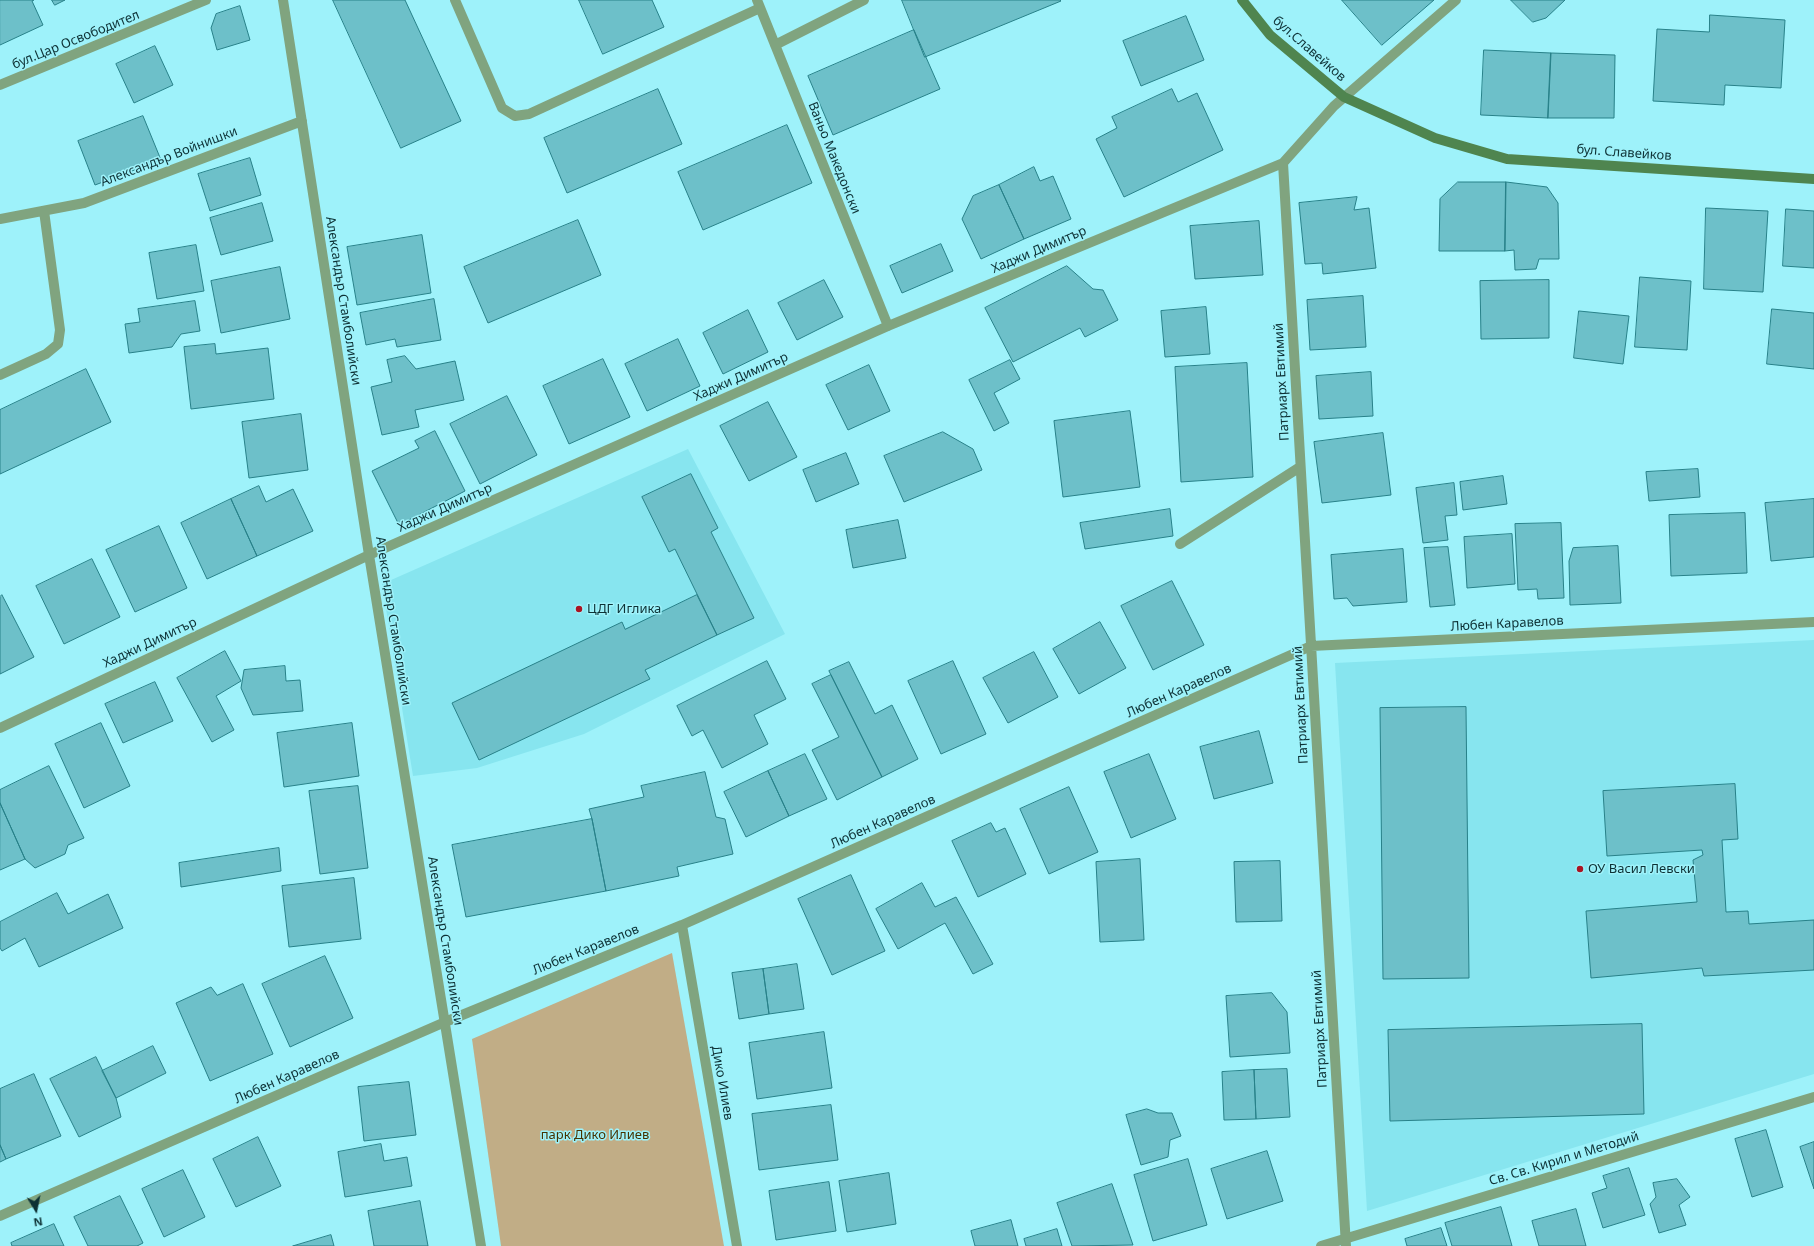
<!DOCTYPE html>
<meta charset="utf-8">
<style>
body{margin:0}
#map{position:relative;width:1814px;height:1246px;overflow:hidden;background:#9ef2fa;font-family:"Noto Sans",sans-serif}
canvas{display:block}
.north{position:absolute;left:16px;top:1190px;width:40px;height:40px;-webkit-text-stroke:3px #9ef2fa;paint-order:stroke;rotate:170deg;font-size:11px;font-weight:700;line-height:16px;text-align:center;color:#0d3135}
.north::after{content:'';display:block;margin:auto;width:14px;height:18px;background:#0d3135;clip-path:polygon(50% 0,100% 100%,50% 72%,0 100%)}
</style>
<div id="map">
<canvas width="1814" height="1246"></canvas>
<div class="north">N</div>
</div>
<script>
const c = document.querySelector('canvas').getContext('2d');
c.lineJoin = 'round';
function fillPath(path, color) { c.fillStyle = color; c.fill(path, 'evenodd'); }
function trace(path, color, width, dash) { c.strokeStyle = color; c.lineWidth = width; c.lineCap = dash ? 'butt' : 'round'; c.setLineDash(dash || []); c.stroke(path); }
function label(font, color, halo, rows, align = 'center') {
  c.font = font + ' "Noto Sans",sans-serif'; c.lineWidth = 3; c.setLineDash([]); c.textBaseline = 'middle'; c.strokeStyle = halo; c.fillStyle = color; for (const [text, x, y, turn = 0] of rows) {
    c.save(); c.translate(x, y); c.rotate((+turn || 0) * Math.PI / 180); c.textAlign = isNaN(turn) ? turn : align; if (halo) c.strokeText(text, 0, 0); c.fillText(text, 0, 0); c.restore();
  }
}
fillPath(new Path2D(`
 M688,449L785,634L584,734L477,768L413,776L382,584Z
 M1814,640V1074L1367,1211L1335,663Z`), '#87e5ef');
fillPath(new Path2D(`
 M672,953L724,1246H501L472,1039Z`), '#c1ad86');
const building = new Path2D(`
 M0,0H34L32,1L43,25L0,45Z
 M52,0H65L55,5Z
 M333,0H405L461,121L401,148Z
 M579,0H652L664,27L603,54Z
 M902,0H1060L1061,1L925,57Z
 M1342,0H1434L1382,45Z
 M1511,0H1565L1546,18L1533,22Z
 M240,6L250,40L217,50L211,28L216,14Z
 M1710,15L1785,20L1781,88L1725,85L1724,105L1653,101L1657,29L1709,32Z
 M1186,16L1204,60L1141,86L1123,41Z
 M914,30L940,89L833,135L808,76Z
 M155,46L173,85L134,103L116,64Z
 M1484,50L1551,53L1548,118L1481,115Z
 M1551,53L1615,55L1614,118H1548Z
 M658,89L682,144L567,193L544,138Z
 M1172,89L1178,102L1197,93L1223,150L1124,197L1096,139L1117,128L1112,117Z
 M143,116L161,160L95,185L78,141Z
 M787,125L812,183L703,230L678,172Z
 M250,158L261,195L210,211L198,174Z
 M1034,167L1040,181L1053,176L1071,219L1024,239L999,185Z
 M1458,182H1506L1505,251H1439L1440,199Z
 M1506,182L1547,187L1558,203L1559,259H1539L1536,269L1515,270L1514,250L1505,251Z
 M999,185L1024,239L981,259L962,219L973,196Z
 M1357,197L1354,210L1369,208L1376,268L1323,274L1322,263L1305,264L1299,203Z
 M262,203L273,241L221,255L210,218Z
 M1706,208L1768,211L1763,292L1704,289Z
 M1786,209L1814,211V268L1783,266Z
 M578,220L601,275L488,323L464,267Z
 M1259,221L1263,275L1195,279L1190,226Z
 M422,235L431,293L357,305L347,247Z
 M941,244L953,271L902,293L890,266Z
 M196,245L204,291L157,299L149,253Z
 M1067,266L1093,289L1103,290L1118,320L1085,337L1080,328L1013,362L985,308Z
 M280,267L290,319L221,333L211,281Z
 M1640,277L1691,281L1687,350L1635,347Z
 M824,280L843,317L797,340L778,303Z
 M1549,280V338L1481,339L1480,281Z
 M1363,296L1366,347L1310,350L1307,300Z
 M434,299L441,340L397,347L395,339L366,345L360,313Z
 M195,301L200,331L181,334L172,347L129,353L125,324L140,322L138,309Z
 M1206,307L1210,354L1165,357L1161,311Z
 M1772,309L1814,313V369L1767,364Z
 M748,310L768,352L723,374L703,333Z
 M1579,311L1629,316L1623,364L1574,358Z
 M678,339L700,386L647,411L625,364Z
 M215,344L216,354L268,348L274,399L191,409L184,347Z
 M405,356L416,369L455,361L464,400L415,410L419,427L382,435L371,387L392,382L387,360Z
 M603,359L630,417L569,444L543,386Z
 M1010,360L1020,379L994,393L1009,423L994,431L969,380Z
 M1247,363L1253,477L1181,482L1175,367Z
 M869,365L890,411L848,430L826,385Z
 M86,369L111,422L0,474V410Z
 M1371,372L1373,416L1319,419L1316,376Z
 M507,396L537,455L480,484L450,424Z
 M768,402L797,457L749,481L720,426Z
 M1130,411L1140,487L1063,497L1054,421Z
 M301,414L308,470L249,478L242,422Z
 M435,431L465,491L399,525L372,471L419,448L415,441Z
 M943,432L973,449L982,470L904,502L884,456Z
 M1383,433L1391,495L1322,503L1314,442Z
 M846,453L859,484L816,502L803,470Z
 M1698,469L1700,497L1649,501L1646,472Z
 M691,474L718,528L711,532L754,618L717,635L675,549L669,552L642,497Z
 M1503,476L1507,504L1463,510L1460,482Z
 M1454,483L1457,515L1445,516L1448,540L1423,543L1416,488Z
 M259,486L266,502L293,489L313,531L257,556L231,499Z
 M231,499L257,556L207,579L181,523Z
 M1814,499V557L1771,561L1765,503Z
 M1170,509L1173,536L1085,549L1080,523Z
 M1745,513L1747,573L1671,576L1669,515Z
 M898,520L906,558L853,568L846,530Z
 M1561,523L1564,598L1538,599L1537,589L1518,590L1515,524Z
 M159,526L187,588L135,612L106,550Z
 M1512,534L1515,584L1467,588L1464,537Z
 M1618,546L1621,603L1570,605L1569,561L1573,548Z
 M1448,547L1455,605L1430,607L1424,548Z
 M1403,549L1407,602L1353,606L1347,598L1334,599L1331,555Z
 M92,559L120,617L64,644L36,586Z
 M1172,581L1204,645L1153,670L1121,606Z
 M2,595L34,657L0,674V597Z
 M697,595L717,635L645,670L650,679L479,760L452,703L622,622L625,629Z
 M1100,622L1126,668L1079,694L1053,649Z
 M225,651L241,681L216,696L234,730L212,742L177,678Z
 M1034,652L1058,697L1008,723L983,678Z
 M767,661L786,699L754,715L768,744L722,768L703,730L692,736L677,706Z
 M953,661L986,734L941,754L908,681Z
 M849,662L875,714L892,705L918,759L882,777L829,671Z
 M285,666L286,681L300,680L303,711L253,715L241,688L244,670Z
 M831,675L882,777L837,800L812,750L839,737L812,684Z
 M155,682L173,721L123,743L105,704Z
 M1466,707L1469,978L1383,979L1380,708Z
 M101,723L130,786L84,808L55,744Z
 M352,723L359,776L284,787L277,733Z
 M1259,731L1273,783L1214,799L1200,747Z
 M805,754L827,799L789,816L768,771Z
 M1149,754L1176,819L1131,838L1104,772Z
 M49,766L84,838L68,845L65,854L35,868L25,859L0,803V790Z
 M768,771L789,816L746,837L724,792Z
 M705,772L716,817L725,819L733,854L677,867L679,876L606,891L592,819L589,809L644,797L641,786Z
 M1735,784L1738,839L1722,840L1726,912L1748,911L1749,924L1814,920V970L1704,976L1702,968L1591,978L1586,911L1697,902L1693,860L1703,855L1702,850L1607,856L1603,791Z
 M358,786L368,868L320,874L309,791Z
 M1069,787L1098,852L1049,874L1020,809Z
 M0,803L25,859L0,870Z
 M592,819L606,891L466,917L452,845Z
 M991,823L996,832L1005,828L1026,874L978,897L952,841Z
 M279,848L281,871L181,887L179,863Z
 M1140,859L1144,940L1100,942L1096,862Z
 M1280,861L1282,921L1236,922L1234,862Z
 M851,875L885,951L832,975L798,899Z
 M354,878L361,939L289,947L282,886Z
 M922,883L935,907L956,897L993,964L973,974L945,923L898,949L876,909Z
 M57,893L68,914L108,894L123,928L39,967L25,938L2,951L0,948V922Z
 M325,956L353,1018L290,1047L262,984Z
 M797,964L804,1009L769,1014L763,969Z
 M763,969L769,1014L739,1019L732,973Z
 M243,984L273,1054L210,1081L176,1003L211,987L217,995Z
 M1272,993L1287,1012L1290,1053L1230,1057L1226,996Z
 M1642,1024L1644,1114L1390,1121L1388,1030Z
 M824,1032L832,1088L757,1099L749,1043Z
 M153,1046L166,1073L116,1098L102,1071Z
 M96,1057L116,1098L121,1117L79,1137L50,1079Z
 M1287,1069L1290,1117L1256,1119L1254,1070Z
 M1254,1070L1256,1119L1224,1120L1222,1072Z
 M34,1074L61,1136L6,1159L0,1145V1089Z
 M409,1082L416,1135L364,1141L358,1087Z
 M831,1105L838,1160L759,1170L752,1114Z
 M1147,1109L1158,1113H1172L1181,1136L1170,1140L1168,1157L1141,1165L1126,1115Z
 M1766,1130L1783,1187L1752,1197L1735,1139Z
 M258,1137L281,1186L236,1207L213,1159Z
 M1814,1142V1189L1800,1147Z
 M381,1144L384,1161L407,1157L412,1186L345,1197L338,1152Z
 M0,1145L6,1159L0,1162Z
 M1267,1151L1283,1201L1227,1219L1211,1169Z
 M1188,1159L1207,1225L1153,1241L1134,1175Z
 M1629,1168L1645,1215L1603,1228L1592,1193L1607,1188L1603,1176Z
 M183,1170L205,1217L164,1237L142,1189Z
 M889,1173L896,1224L847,1232L839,1181Z
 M1677,1179L1690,1197L1679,1205L1686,1225L1659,1233L1650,1204L1656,1197L1653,1183Z
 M829,1182L836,1231L776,1240L769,1191Z
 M1112,1184L1133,1245L1072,1246L1057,1203Z
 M120,1196L143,1243L137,1246H88L74,1217Z
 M420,1201L428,1246H374L368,1211Z
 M1501,1207L1512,1246H1452L1445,1223Z
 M1576,1209L1586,1246H1539L1532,1221Z
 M1011,1220L1018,1246H975L971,1231Z
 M54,1224L64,1246H12L11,1243Z
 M1441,1228L1447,1246H1407L1405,1239Z
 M1057,1229L1062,1246H1026L1024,1239Z
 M331,1235L334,1246H293Z`);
fillPath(building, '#6dc0c9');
trace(building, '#288189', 1);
trace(new Path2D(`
 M283,0L369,555L481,1246
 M455,0L502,108L515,116L529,114L760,8
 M757,0L888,326
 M775,45L864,0
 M0,85L206,0
 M1283,163L1346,1246
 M0,219L84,203L302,121
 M0,375L46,354L58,344L60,330L44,211
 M1180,544L1300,467
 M0,728L369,555L888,326L1283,163L1334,106L1456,0
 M682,925L737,1246
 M0,1216L445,1022L682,925L1311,646L1814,622
 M1321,1246L1814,1097`), '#80a47f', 10);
trace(new Path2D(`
 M1242,0L1270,35L1344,97L1435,138L1507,159L1814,179`), '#4f854f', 10);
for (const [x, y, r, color] of [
 [579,609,4,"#aa1422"],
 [1580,869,4,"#aa1422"]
]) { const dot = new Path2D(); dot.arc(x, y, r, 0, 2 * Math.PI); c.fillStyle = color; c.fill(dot); trace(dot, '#9ef2fa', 1.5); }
label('13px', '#0d3135', '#9ef2fa', [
 ["бул.Цар Освободител",76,40,-22],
 ["бул.Славейков",1309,49,41],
 ["бул. Славейков",1624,153,4],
 ["Александър Войнишки",169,157,-21],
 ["Ваньо Македонски",834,158,68],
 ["Хаджи Димитър",1039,250,-23],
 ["Александър Стамболийски",343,301,81],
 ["Хаджи Димитър",741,377,-24],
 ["Патриарх Евтимий",1282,382,-93],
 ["Хаджи Димитър",445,508,-24],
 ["Александър Стамболийски",393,621,81],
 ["Любен Каравелов",1507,624,-3],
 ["Хаджи Димитър",150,643,-25],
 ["Любен Каравелов",1179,691,-24],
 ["Патриарх Евтимий",1301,705,-93],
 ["Любен Каравелов",883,822,-24],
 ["Александър Стамболийски",445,941,81],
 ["Любен Каравелов",586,950,-22],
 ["Патриарх Евтимий",1320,1029,-93],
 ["Любен Каравелов",287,1077,-24],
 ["Дико Илиев",722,1083,80],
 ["Св. Св. Кирил и Методий",1564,1159,-17]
]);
label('13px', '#0d3135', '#9ef2fa', [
 ["ЦДГ Иглика",587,609],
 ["ОУ Васил Левски",1588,869]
], 'left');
label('13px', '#473200', '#9ef2fa', [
 ["парк Дико Илиев",595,1135]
]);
</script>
